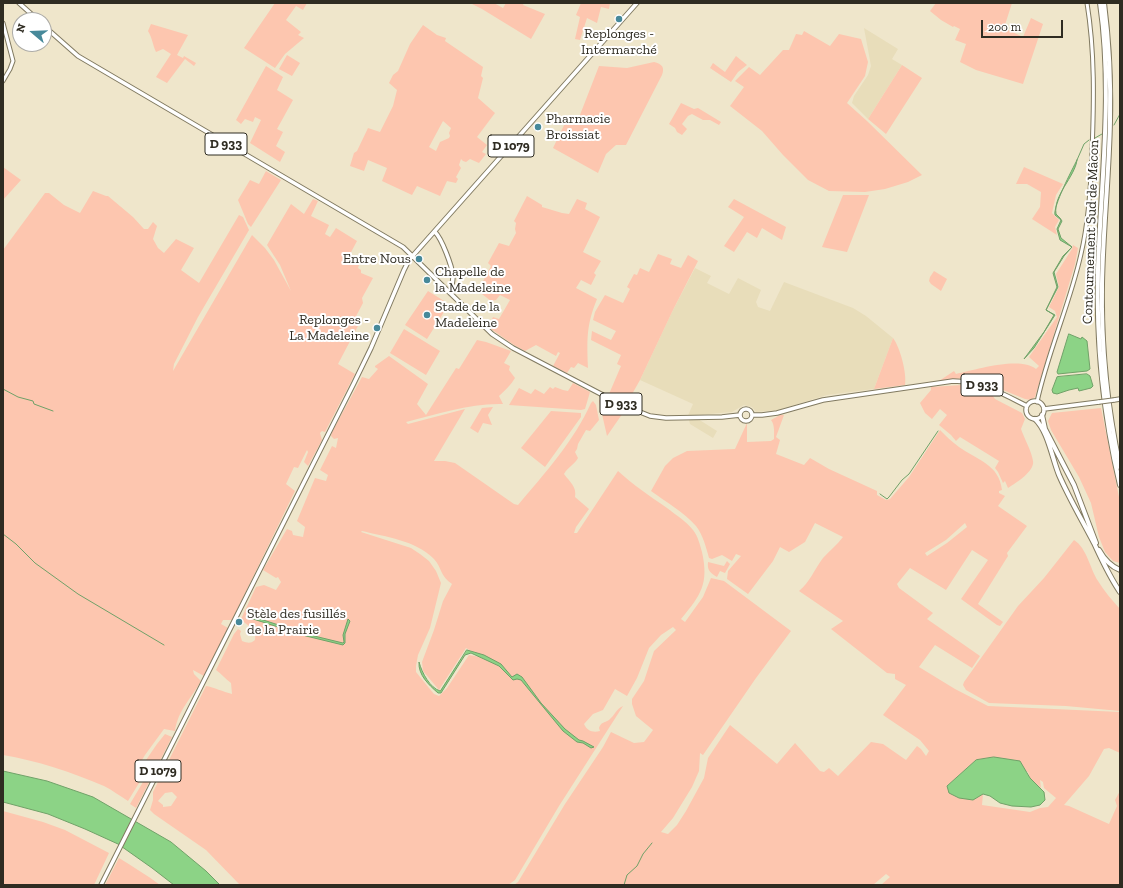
<!DOCTYPE html>
<meta charset="utf-8">
<style>
body{margin:0}
#map{position:relative;width:1123px;height:888px;overflow:hidden;background:#efe6cb;font-family:"Zilla Slab",serif}
canvas{display:block}
.frame{position:absolute;inset:0;border:4px solid #2f2c22;pointer-events:none}
.north{position:absolute;left:12px;top:12px;width:40px;height:40px;box-sizing:border-box;background:#fff;border:1px solid #acaba7;border-radius:50%;rotate:289deg;font-size:11px;font-weight:700;line-height:16px;text-align:center;color:#2f2c22}
.north::after{content:'';display:block;margin:auto;width:14px;height:18px;background:#47899a;clip-path:polygon(50% 0,100% 100%,50% 72%,0 100%)}
.scale{position:absolute;left:981px;top:20px;width:82px;height:18px;box-sizing:border-box;border:2px solid #2f2c22;border-top:0;padding-left:5px;font-size:12px;line-height:14px;white-space:nowrap;color:#2f2c22;-webkit-text-stroke:3px #fff;paint-order:stroke}
</style>
<div id="map">
<canvas width="1123" height="888"></canvas>
<div class="frame"></div>
<div class="north">N</div>
<div class="scale">200 m</div>
</div>
<script>
const c = document.querySelector('canvas').getContext('2d');
c.lineJoin = 'round';
function fillPath(path, color) { c.fillStyle = color; c.fill(path, 'evenodd'); }
function trace(path, color, width, dash) { c.strokeStyle = color; c.lineWidth = width; c.lineCap = dash ? 'butt' : 'round'; c.setLineDash(dash || []); c.stroke(path); }
function label(font, color, halo, rows, align = 'center') {
  c.font = font + ' "Zilla Slab",serif'; c.lineWidth = 4; c.setLineDash([]); c.textBaseline = 'middle'; c.strokeStyle = halo; c.fillStyle = color; for (const [text, x, y, turn = 0] of rows) {
    c.save(); c.translate(x, y); c.rotate((+turn || 0) * Math.PI / 180); c.textAlign = isNaN(turn) ? turn : align; if (halo) c.strokeText(text, 0, 0); c.fillText(text, 0, 0); c.restore();
  }
}
fillPath(new Path2D(`
 M864,28L898,49L892,59L902,65L868,119L852,103L854,96L868,75L871,66Z
 M695,268L711,276L707,283L729,294L738,278L761,290L756,302L758,307L770,311L784,282L853,308L866,316L893,338L874,389L827,395L778,410L756,412L752,407L744,405L732,412L698,415V419L717,431L713,438L690,424L689,420H686L693,404L640,380L673,310Z`), '#e8ddba');
fillPath(new Path2D(`
 M275,3H307L303,10L296,6L286,20L301,32L298,35L304,38L285,54L275,68L244,48Z
 M470,3H494L503,8L506,3H524L523,5L545,14L531,39L482,9Z
 M581,3H610L609,9L601,7L597,23L587,18L580,40L575,39L580,17L576,15Z
 M936,3H1012L1004,28L1023,37L1031,18L1043,24L1023,84L976,70L960,62L966,44L955,40L960,29L954,26L953,27L941,20L930,11Z
 M151,24L188,35L177,55L183,58L184,56L196,63L194,66L185,59L167,83L156,77L171,54L163,49L156,52C153,46 152,37 148,31Z
 M423,25L437,35L446,38L445,41L483,67L481,76L483,78L478,98L495,113L477,137L487,145L482,152L486,154L479,163L470,159L466,162L463,161L461,159L459,165L461,168L456,177L458,179L456,183L447,181L440,196L417,186L412,195L382,181L387,168L368,160L364,171L350,166L354,153L357,151L368,128L380,132L393,106L397,90L389,83L393,75L398,71L410,44ZM443,121L451,128L449,133L450,136L449,138L440,142L436,151L429,147Z
 M804,31L830,46L839,34L861,39L868,62L865,76L847,103L867,121L922,175L908,182L885,189L865,192L829,191L808,180L783,155L762,131L730,106L744,87L735,81L749,67L760,75L783,50H789L796,34L802,35Z
 M287,55L300,63L292,76L279,69Z
 M736,56L747,65L738,72L731,82L710,68L713,63L725,72Z
 M654,62C662,64 665,67 662,75L626,145H616L606,154L598,173L553,148L568,117L578,120L599,66L627,68Z
 M902,65L922,78L886,134L868,119Z
 M266,66L283,77L277,90L293,100L277,129L283,132L276,146L285,152L280,162L250,143L261,120L255,117L253,122L245,119L241,124L236,120Z
 M681,103L694,109L698,108L721,122L719,125L710,120H703L692,114L688,116L682,124L687,129L682,135L677,132L675,128L669,124Z
 M3,167L21,180L3,200Z
 M1024,167L1063,184L1056,195L1052,213L1059,220L1055,227L1057,235L1032,219L1040,207L1041,192L1027,184H1016Z
 M266,171L281,180L251,227L248,224L238,200L250,180L259,184Z
 M93,191L106,196H108L133,217L144,229H148L153,222L157,226L153,239L158,248L164,253L176,239L194,248L181,270L199,283L239,215L243,217L249,230L198,317L174,364L173,371L252,235L265,248L274,260L291,291L280,265L267,245L291,204L304,214L313,199L318,201L311,216L329,225L325,234L330,237L336,228L357,241L349,256L360,262L358,268L361,270V273L373,278L362,298L363,303L353,322L358,326L338,364L355,374L325,432L322,431L320,433L322,440L308,466L304,462L308,452L307,450L298,468L294,467L286,484L295,491L232,620H223L221,624L228,628L204,676L193,670L194,674L201,681C191,699 178,710 175,731L164,729L145,755L139,765L141,778L139,783L128,801C120,796 112,790 104,786C74,773 35,760 3,755V250L45,193H49L64,205L80,213Z
 M843,195H869L847,252L822,247Z
 M527,196L542,205V207L562,213L569,214L577,199L587,203L585,209L600,217L583,252L601,261L594,273L596,275L591,285L581,280L576,288L597,299C586,326 587,340 588,368L578,363L574,368L571,367L567,373L553,366L560,353L558,352L556,356L536,345L525,351L514,345L488,327L493,317L499,319L510,300L500,295L496,300L491,301L478,291L491,266L488,263L499,243L509,246L516,233L515,229L516,223L514,221Z
 M734,199L786,227L782,240L762,228L757,238L747,232L734,252L724,246L744,217L728,207Z
 M1073,245L1078,248L1075,264L1035,397L1031,400L1025,399L981,381L964,378L939,381L954,371L956,374C975,370 1020,356 1036,369L1039,366L1029,357L1057,317L1055,311L1049,307L1059,287L1056,274L1072,249Z
 M658,254L672,259L670,264L681,268L688,255L698,261L673,310L640,380L627,403L609,394L621,366L617,364L621,355L591,340L592,331L611,340L616,331L593,320L595,312L605,295L623,303L630,289L627,287L634,274L637,275L640,268L649,272Z
 M934,271L947,279L941,291L931,284L929,281L930,277Z
 M428,291L449,304L427,339L405,325Z
 M404,329L440,351L426,375L390,353Z
 M893,338C900,347 907,373 905,385L874,389Z
 M477,340L486,342L511,351L504,363L510,366L509,370L515,378C511,385 505,390 499,396L503,404C470,403 438,414 406,422L408,424L465,409L434,461H445L455,463L514,504L518,505C545,473 574,441 591,403L593,401L596,405L599,420L590,431L586,430L578,444L577,449L575,452L578,458C574,465 568,467 564,474C570,482 577,487 575,497L589,509L576,527L574,533H577L618,471C633,485 650,496 667,508C676,515 686,521 693,530C698,536 700,545 702,552C709,584 701,595 681,619L685,622L703,597L711,578L724,581L791,631L756,678L703,755L700,753L699,771L692,787L673,818L661,832L668,834L677,825L686,811L704,778L708,758L730,725L777,764L795,743L820,771L824,772L829,768L838,776L871,742L883,744L906,760L917,746L921,749L926,756L929,751L920,740L883,715L906,685L895,679V674L887,673L831,629L843,621L799,591C810,582 814,570 823,558C829,551 837,545 843,537L815,523L805,542L789,552L780,547L773,561L748,594L727,579L728,571L741,556L736,554L732,561L722,555L712,559L709,558C706,547 703,535 696,526C684,512 666,502 651,491L665,466L673,458L687,451L735,449L747,423V442L771,441L774,439C774,433 775,425 771,420L780,415H784L776,437L780,440L776,454L804,465L810,458L829,469L877,491V495L886,500L890,499L909,477L940,430C946,436 952,442 959,447C977,460 999,464 1002,490L999,491V493L1005,496L998,506L1027,526L1007,553L1008,556L978,604L1003,622L1000,626L997,625L961,599L988,560L972,550L946,590L910,568L897,584L899,588L933,613L927,619L980,656L972,668L935,645L919,667L955,689L988,706L1120,712V753L1109,748L1104,749L1089,776L1064,805L1069,806L1109,824L1117,806L1115,800L1120,791V885H881L890,877L886,874L873,885H514L518,882L565,804L603,747L611,732L634,743L644,742L653,730L636,716L632,704V699L644,681L654,651L676,630L673,627L661,635L649,648L637,678L627,696L615,689L603,710L593,714L584,724C587,731 593,733 600,731L599,728C601,722 604,723 609,720C615,715 616,709 623,706L559,806L515,880L508,885H240L206,850L154,814L150,810L153,800V792L206,686C214,687 223,692 232,694L231,683C225,679 222,674 216,670L234,634L238,629L241,631L240,634L242,641C248,643 250,644 255,640C257,628 248,627 241,619L256,587L264,585L276,590L281,582L278,577L276,578L263,570L287,529L292,531L293,535L303,537L305,527L297,521L315,478L326,481L328,475L320,470L332,446L336,448L338,438L334,439L331,436L332,432L362,377L369,379L378,369L375,367V366L389,356L428,384L417,404L426,415L456,368L459,369ZM965,523L967,527L947,543L927,556L925,553L946,540ZM362,531C386,537 415,540 434,559C442,568 440,576 452,584L443,601L434,630L422,662L423,671L439,690L466,648L488,660L480,657L469,655L447,688L439,696L434,694L429,688L416,672V666L418,655L430,628L441,583L436,571L429,561L420,554L411,548L361,532ZM976,760L1028,772L1030,778L1041,788L1040,780L1043,782L1044,788L1056,798L1048,807L1040,808L1030,812L982,805L983,794L947,786ZM172,792L177,797L171,806L163,807V805L158,801L165,793Z
 M573,383L590,392L585,409L581,410L509,405L519,388L531,394L535,389L544,394L550,387L553,389L555,387L563,390L568,391Z
 M962,385L974,386L990,392L995,399L1022,413L1025,419L1021,429C1024,438 1032,452 1033,461C1035,471 1016,483 1008,488L1005,481L1003,483L998,472L995,468L999,461L960,437L956,441L951,435L939,425L947,415L940,409L932,419L925,413L920,403L931,390V387Z
 M601,398L625,410L607,436L599,401Z
 M493,407L488,415L492,425L483,423L478,433L470,428L482,408Z
 M1101,408L1120,502V563L1113,561L1105,552L1099,537L1091,503L1079,477L1051,430L1048,421L1052,413Z
 M551,411L581,413V417L545,467L521,448Z
 M1074,540C1087,548 1090,569 1098,581C1104,591 1112,600 1120,609V711L1066,706L989,703L966,690L963,685L964,682L1018,606L1044,578Z
 M727,561L730,564L725,573L720,571L717,577C710,573 707,570 708,562L724,566Z
 M165,734L172,737L136,808L130,804L143,782L146,774L144,763L157,744Z
 M3,811L43,822L65,830L109,853L94,885H3Z
 M119,858C133,867 147,875 160,885H105Z`), '#fdc6af');
const water = new Path2D(`
 M1077,160C1075,177 1053,195 1056,214L1060,218L1062,221L1058,229L1061,238L1072,247L1064,256L1054,272L1058,287L1046,310L1055,315L1034,348L1024,359L1044,332L1054,315L1046,310L1057,287L1053,273L1063,256L1072,247L1060,240L1057,229L1061,220L1055,215C1053,206 1072,170 1077,160Z
 M1069,334L1081,339L1082,337L1087,341L1090,369L1087,371L1058,374L1057,372L1068,336Z
 M1087,374L1090,376L1093,386L1091,388L1079,391L1078,388L1069,390L1057,394L1053,393L1052,390L1057,377Z
 M248,615L306,634L343,643L344,642L343,635L348,619L350,621L345,634V643L343,645L306,636L247,617Z
 M467,650L484,655L501,664L512,677L517,674L522,677L541,703L565,729L579,740L583,741L594,747L591,748L583,743L577,742L563,731L521,680L517,679L513,680L499,666L471,653L465,655L441,693H438C429,685 418,675 419,662C422,673 430,688 440,691Z
 M994,757L1020,761L1030,778L1044,792L1045,800L1040,805L1031,807L1012,806L1000,803L990,796L983,794L973,800L959,798L949,793L947,786L976,760Z
 M3,771L47,781L93,797L171,842L206,871L220,885H174L152,868L118,844L85,829L48,814L3,802Z`);
fillPath(water, '#8cd386');
trace(water, '#70a168', 1);
trace(new Path2D(`
 M1114,125L1120,114
 M1095,138L1102,134
 M1077,160L1084,144L1089,140
 M3,389L18,397L33,401L34,404L53,411
 M880,494L887,499L889,497L902,480L909,474L938,431
 M3,534L16,544L35,563L78,594L164,645
 M624,885L627,875L637,866L643,854L652,843`), '#70a168', 1);
const tertiary = new Path2D(`
 M3,23L13,61L10,69L3,81`);
const secondary = new Path2D(`
 M1037,402C1048,351 1070,304 1081,254C1089,220 1091,186 1092,151C1094,102 1095,52 1087,3`);
const primary = new Path2D(`
 M19,3L38,20
 M44,26L78,56L403,247L492,334L513,348L620,404L650,416L666,418L722,417L740,415
 M435,232C442,239 452,266 453,276C453,282 451,288 451,294
 M1114,400L1120,399
 M1026 410a9 9 0 1 1 18 0a9 9 0 1 1-18 0Z
 M1044,409L1099,402
 M740 415a6 6 0 1 1 12 0a6 6 0 1 1-12 0Z
 M752,415H762L777,413L823,400L953,381C981,381 1003,394 1027,406
 M101,885L354,383L371,348L404,270L409,260L637,3`);
const motorway = new Path2D(`
 M1100,3C1113,92 1101,179 1098,269C1096,342 1103,414 1120,485
 M1104,3C1109,42 1111,81 1110,121C1109,175 1103,229 1102,284C1101,345 1107,407 1120,467
 M1042,415L1045,429L1074,485L1096,543
 M1035,419C1048,431 1052,458 1059,475C1069,498 1082,520 1094,543C1102,560 1109,576 1120,592
 M1099,550C1104,559 1110,566 1120,570`);
trace(tertiary, '#817a61', 5);
trace(secondary, '#817a61', 5);
trace(primary, '#817a61', 5.5);
trace(motorway, '#817a61', 6);
trace(tertiary, '#fff', 3);
trace(secondary, '#fff', 3);
trace(primary, '#fff', 3.5);
trace(motorway, '#fff', 4);
const primaryBridge = new Path2D(`
 M1099,402L1114,400`);
trace(primaryBridge, '#817a61', 5.5, []);
trace(primaryBridge, '#fff', 3.5);
for (const [x, y, r, color] of [
 [619,19,4,"#47899a"],
 [538,127,4,"#47899a"],
 [419,259,4,"#47899a"],
 [427,280,4,"#47899a"],
 [427,315,4,"#47899a"],
 [377,328,4,"#47899a"],
 [239,622,4,"#47899a"]
]) { const dot = new Path2D(); dot.arc(x, y, r, 0, 2 * Math.PI); c.fillStyle = color; c.fill(dot); trace(dot, '#fff', 1.5); }
for (const [x, y, w] of [
 [226,144,42],
 [511,146,46],
 [982,385,42],
 [621,404,42],
 [158,771,46]
]) { const box = new Path2D(); box.roundRect(x - w / 2, y - 11, w, 22, 3); c.fillStyle = '#fff'; c.fill(box); trace(box, '#2f2c22', 1); }
label('bold 13px', '#2f2c22', null, [
 ["D 933",226,144],
 ["D 1079",511,146],
 ["D 933",982,385],
 ["D 933",621,404],
 ["D 1079",158,771]
]);
label('14px', '#2f2c22', '#fff', [
 ["Replonges -",619,34,"center"],
 ["Intermarché",619,50,"center"],
 ["Pharmacie",546,119],
 ["Broissiat",546,135],
 ["Entre Nous",411,259,"right"],
 ["Chapelle de",435,272],
 ["la Madeleine",435,288],
 ["Stade de la",435,307],
 ["Madeleine",435,323],
 ["Replonges -",369,320,"right"],
 ["La Madeleine",369,336,"right"],
 ["Stèle des fusillés",247,614],
 ["de la Prairie",247,630]
], 'left');
label('14px', '#2f2c22', '#fff', [
 ["Contournement Sud de Mâcon",1091,232,-88]
]);
</script>
